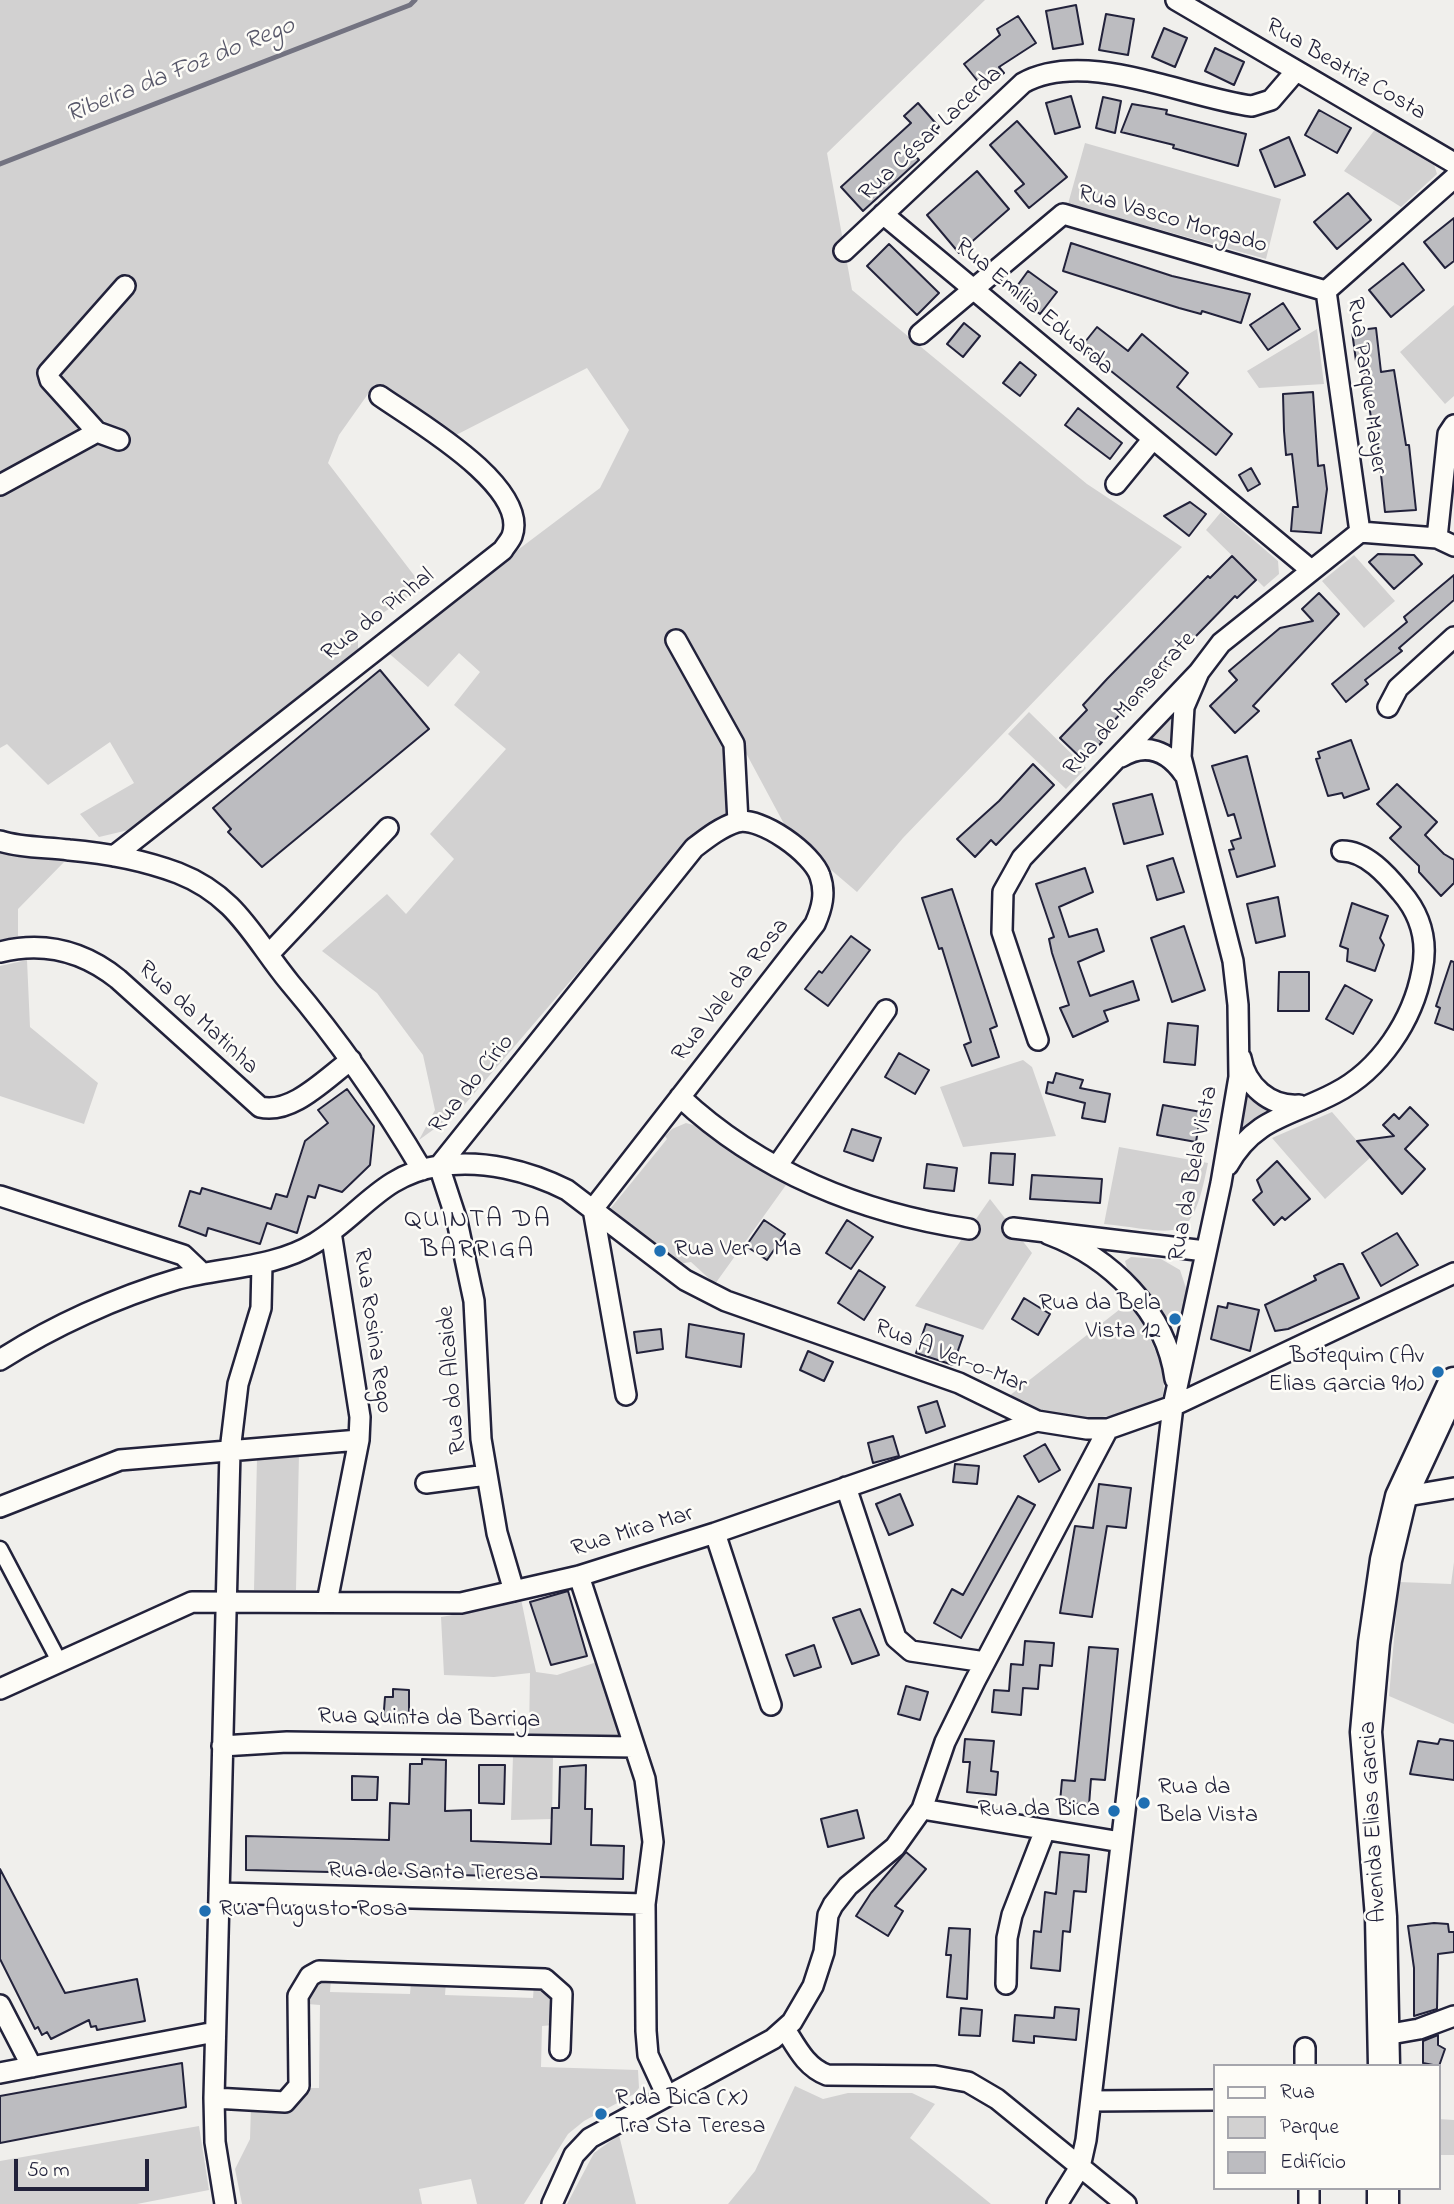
<!DOCTYPE html>
<meta charset="utf-8">
<style>
body{margin:0}
#map{position:relative;width:1454px;height:2204px;overflow:hidden;background:#f0efec;font-family:"Indie Flower",sans-serif}
canvas{display:block}
.legend{position:absolute;left:1213px;top:2064px;width:228px;height:126px;box-sizing:border-box;background:#fdfcf7;border:2px solid #a5a5ac;margin:0;padding:9px 12px;list-style:none;font-size:21px;color:#22223b}
.legend li{display:flex;align-items:center;gap:14px;height:35px}
.legend b{width:35px;border:2px solid #a5a5ac}
.scale{position:absolute;left:14px;top:2159px;width:135px;height:32px;box-sizing:border-box;border:4px solid #22223b;border-top:0;padding-left:9px;font-size:21px;line-height:24px;white-space:nowrap;color:#22223b;-webkit-text-stroke:5px #fdfcf7;paint-order:stroke}
</style>
<div id="map">
<canvas width="1454" height="2204"></canvas>
<ul class="legend">
<li><b style="height:9px;background:#fdfcf7"></b>Rua</li>
<li><b style="height:19px;background:#d2d1d1"></b>Parque</li>
<li><b style="height:19px;background:#bcbcc0"></b>Edifício</li>
</ul>
<div class="scale">50 m</div>
</div>
<script>
const c = document.querySelector('canvas').getContext('2d');
c.lineJoin = 'round';
function fillPath(path, color) { c.fillStyle = color; c.fill(path, 'evenodd'); }
function trace(path, color, width, dash) { c.strokeStyle = color; c.lineWidth = width; c.lineCap = dash ? 'butt' : 'round'; c.setLineDash(dash || []); c.stroke(path); }
function label(font, color, halo, rows, align = 'center') {
  c.font = font + ' "Indie Flower",sans-serif'; c.lineWidth = 5; c.setLineDash([]); c.textBaseline = 'middle'; c.strokeStyle = halo; c.fillStyle = color; for (const [text, x, y, turn = 0] of rows) {
    c.save(); c.translate(x, y); c.rotate((+turn || 0) * Math.PI / 180); c.textAlign = isNaN(turn) ? turn : align; if (halo) c.strokeText(text, 0, 0); c.fillText(text, 0, 0); c.restore();
  }
}
fillPath(new Path2D(`
 M0,0H985L827,153L852,290L1087,484L1182,547L903,838L857,892L790,835L680,630L666,637L732,753L727,816L699,831L459,1111L419,1140L435,1110L423,1055L377,993L322,951L387,894L406,914L454,859L430,834L506,749L454,705L480,672L459,653L428,687L385,650L600,488L629,430L587,368L456,435L375,384L339,435L328,463L423,587L358,629V649L137,828L99,837L80,814L134,783L110,742L48,785L7,744L0,748Z
 M1376,128L1433,161L1437,174L1401,207L1344,171Z
 M1085,143L1281,199L1266,259L1068,204Z
 M1454,305V396L1445,404L1400,352Z
 M1317,329L1324,384L1259,388L1247,371Z
 M1221,512L1278,561L1279,574L1264,587L1206,530Z
 M1354,555L1395,601L1364,628L1322,581Z
 M1175,709L1171,749L1145,741Z
 M1029,712L1086,768L1066,789L1008,734Z
 M0,848L67,859L18,909V936L0,940Z
 M27,960L30,1027L98,1083L84,1124L0,1096V966Z
 M1023,1060L1032,1067L1056,1136L963,1147L940,1087Z
 M1247,1091L1274,1110L1241,1135Z
 M1332,1112L1371,1157L1325,1199L1272,1138Z
 M686,1123L701,1127L786,1185L715,1284L691,1262L678,1264L611,1214L610,1209L667,1139L665,1136L672,1129Z
 M1119,1147L1208,1163C1191,1248 1181,1232 1104,1224Z
 M990,1199L1032,1253L983,1330L915,1306Z
 M1131,1257L1161,1259L1180,1270L1187,1291L1177,1327H1170L1150,1294L1127,1268L1125,1261Z
 M1124,1306L1127,1309L1131,1306C1145,1325 1171,1374 1162,1398C1153,1405 1142,1407 1131,1411C1087,1424 1054,1418 1013,1401L1009,1396Z
 M299,1454L296,1590H254L257,1458Z
 M1454,1562V1724L1389,1696L1399,1582L1451,1584Z
 M521,1599L536,1672L557,1675L597,1662L620,1737L529,1734L530,1673L494,1677L444,1675L441,1617L488,1609Z
 M513,1756L553,1757L552,1819L511,1820Z
 M331,1979L330,1992L410,1994L411,1981L446,1982L445,1995L533,1998L534,1984L553,2000L554,2025L542,2026L541,2067L638,2070L639,2088L634,2094L584,2121L568,2134L524,2204H477L471,2179L419,2189L422,2204H242L235,2169L250,2139L251,2107C271,2107 302,2114 305,2088H319L320,2005L307,2004C309,1990 316,1981 331,1979Z
 M795,2086L823,2099L848,2093H912L935,2104L910,2138L991,2204H728L755,2171Z
 M1438,2119L1454,2120V2155H1438Z
 M199,2126L209,2190L137,2204H0V2161Z
 M619,2135L636,2204H567L594,2153Z`), '#d2d1d1');
trace(new Path2D(`
 M0,164L410,5L415,0`), '#737381', 5);
const building = new Path2D(`
 M1076,5L1083,44L1053,49L1046,11Z
 M1106,14L1134,19L1128,55L1099,50Z
 M1018,16L1036,43L999,67L1004,73L984,89L964,64L1000,35L997,29Z
 M1164,28L1187,38L1175,67L1152,57Z
 M1215,48L1244,62L1234,85L1205,71Z
 M1071,96L1080,127L1055,134L1046,103Z
 M1103,97L1121,101L1115,133L1096,128Z
 M918,103L939,127L912,152L919,160L863,211L841,187L911,123L904,116Z
 M1132,104L1167,110L1166,114L1246,134L1238,166L1173,148L1174,145L1121,132Z
 M1319,110L1351,128L1337,153L1305,135Z
 M1017,121L1067,177L1029,208L1015,191L1024,184L990,145Z
 M1289,137L1305,175L1275,187L1260,150Z
 M977,171L1009,209L959,253L927,215Z
 M1348,193L1371,220L1337,249L1314,222Z
 M1454,218V261L1445,268L1424,242Z
 M1071,243L1172,276L1250,294L1241,323L1202,311L1201,314L1179,308L1063,271Z
 M889,244L939,293L917,315L867,266Z
 M1403,263L1424,290L1391,317L1369,290Z
 M1028,271L1057,292L1040,314L1012,293Z
 M1283,303L1300,329L1268,350L1250,325Z
 M964,323L980,336L963,357L947,344Z
 M1097,327L1128,351L1142,334L1188,373L1177,387L1232,434L1216,455L1081,347Z
 M1376,328L1381,372L1394,370L1406,445H1409L1416,510L1385,512L1377,437H1374L1362,360L1356,361L1352,331Z
 M1020,362L1036,375L1020,396L1003,383Z
 M1313,392L1318,466L1324,465L1327,489L1321,533L1291,531L1293,507H1298L1292,454L1286,455L1284,431L1283,394Z
 M1078,408L1122,443L1110,459L1065,425Z
 M1251,468L1260,484L1248,491L1239,475Z
 M1190,502L1206,514L1189,536L1164,516Z
 M1378,554L1414,555L1422,564L1394,589L1369,562Z
 M1232,556L1256,580L1237,598L1235,596L1125,709L1098,738L1102,742L1084,761L1060,738L1087,710L1083,705L1107,679L1208,576L1210,578Z
 M1454,575V600L1399,648L1402,651L1365,680L1368,684L1346,702L1332,684L1407,622L1404,617Z
 M1319,593L1339,614L1253,706L1259,711L1235,733L1210,706L1237,680L1229,671L1280,628L1313,621L1302,609Z
 M380,670L429,729L262,867L228,832L231,829L213,808Z
 M1351,740L1369,789L1344,798L1342,793L1328,796L1316,759L1320,758L1318,752Z
 M1247,756L1275,866L1237,877L1229,850L1234,849L1231,841L1241,838L1234,814L1228,816L1212,766Z
 M1033,764L1054,785L996,845L991,840L975,857L957,839L999,801Z
 M1397,784L1437,822L1425,835L1444,854L1454,860V883L1441,896L1419,872V866L1390,838L1401,827L1377,804Z
 M1152,794L1163,834L1124,844L1113,804Z
 M1173,858L1184,892L1157,900L1147,866Z
 M1085,868L1093,892L1059,907L1069,937L1097,929L1104,951L1078,962L1090,996L1133,981L1139,1000L1104,1011L1108,1021L1073,1037L1060,1008L1069,1005L1052,953L1049,939L1054,937L1036,884Z
 M952,889L997,1026L990,1029L999,1057L972,1066L964,1045L971,1042L942,948L939,949L922,898Z
 M1278,897L1285,936L1256,943L1247,904Z
 M1352,903L1388,916L1380,938L1384,945L1375,971L1347,961L1348,949L1340,946Z
 M1184,926L1205,990L1172,1002L1151,938Z
 M851,936L870,950L828,1006L805,989L819,971L822,973Z
 M1451,961L1454,962V1030L1435,1023L1440,1008L1436,1006Z
 M1279,972H1309V1011H1278Z
 M1345,985L1372,1000L1353,1034L1326,1019Z
 M1168,1023L1198,1026L1195,1065L1164,1062Z
 M899,1053L929,1070L915,1094L885,1077Z
 M1056,1073L1083,1080L1080,1088L1110,1094L1105,1122L1082,1118L1085,1103L1046,1093L1048,1082L1053,1083Z
 M347,1089L374,1126L370,1165L342,1192L319,1185L315,1198L308,1196L297,1233L267,1223L260,1244L208,1228L206,1236L179,1226L190,1191L200,1194L202,1188L271,1209L276,1194L287,1197L305,1141L328,1123L318,1110Z
 M1163,1105L1201,1112L1196,1142L1157,1135Z
 M1410,1107L1428,1125L1405,1149L1425,1169L1402,1194L1357,1141L1394,1136L1383,1125L1394,1114L1399,1119Z
 M852,1129L881,1138L873,1161L844,1151Z
 M991,1153L1015,1154L1013,1185L989,1183Z
 M1277,1161L1310,1199L1285,1220L1282,1217L1274,1225L1253,1200L1262,1192L1257,1180Z
 M927,1164L957,1168L954,1191L924,1188Z
 M1032,1175L1102,1179L1100,1203L1030,1199Z
 M764,1220L785,1234L767,1260L746,1246Z
 M847,1220L873,1237L851,1269L826,1253Z
 M1397,1233L1418,1265L1381,1286L1362,1253Z
 M1339,1264H1343L1359,1298L1288,1329L1275,1331L1265,1305L1316,1280L1314,1276Z
 M859,1270L885,1287L864,1320L838,1303Z
 M1024,1298L1050,1314L1038,1335L1012,1319Z
 M1228,1303L1259,1310L1250,1351L1211,1339L1218,1306L1227,1308Z
 M689,1324L744,1334L741,1367L686,1357Z
 M926,1324L963,1336L953,1365L916,1353Z
 M661,1329L663,1349L637,1353L634,1332Z
 M808,1351L833,1362L824,1381L800,1370Z
 M937,1401L945,1426L926,1433L918,1407Z
 M893,1436L899,1456L873,1463L868,1443Z
 M1045,1444L1060,1470L1039,1482L1024,1456Z
 M955,1464L979,1466L977,1484L953,1482Z
 M1099,1484L1131,1488L1126,1528L1107,1526L1092,1617L1060,1613L1075,1526L1093,1528Z
 M900,1494L913,1525L889,1535L876,1504Z
 M1018,1496L1035,1505L961,1638L934,1623L952,1589L963,1595Z
 M568,1591L587,1656L551,1665L530,1602Z
 M860,1609L879,1655L852,1664L833,1618Z
 M1025,1641L1054,1643L1052,1666L1040,1665L1038,1689L1023,1688L1021,1715L992,1712L994,1690L1009,1691L1011,1664L1023,1665Z
 M814,1645L821,1667L794,1676L786,1655Z
 M1089,1647L1118,1649L1105,1780L1091,1779L1089,1805L1060,1802L1062,1780L1075,1781Z
 M906,1686L928,1692L920,1720L898,1714Z
 M393,1689L409,1690V1723H383L385,1697H393Z
 M965,1739L994,1741L991,1771L998,1772L996,1795L967,1792L970,1762H963Z
 M1440,1739L1454,1741V1780L1410,1774L1418,1741L1438,1744Z
 M422,1759L446,1760L445,1811L471,1810V1841L551,1844L552,1808H559L560,1767L586,1765L585,1809H592L591,1845L624,1846L623,1879L246,1870V1836L389,1840L390,1803L409,1804L410,1764H422Z
 M479,1765H505L504,1804L479,1803Z
 M352,1776L378,1777L377,1800H352Z
 M857,1810L864,1838L828,1847L821,1819Z
 M906,1852L926,1869L895,1906L903,1911L888,1936L856,1916L871,1893Z
 M1060,1852L1089,1855L1086,1892L1074,1891L1070,1932L1063,1931L1060,1971L1031,1968L1034,1931L1041,1932L1045,1892L1056,1894Z
 M0,1869L65,1993L137,1979L145,2021L97,2030L96,2026L91,2027L89,2020L51,2039L47,2032L42,2035L38,2027L35,2029L0,1959Z
 M1434,1923L1448,1924L1449,1932H1454V1952L1438,1954L1437,2009L1414,2016V1968L1408,1926Z
 M949,1928L970,1929L967,1999L947,1997L951,1955H946Z
 M1055,2007L1079,2009L1076,2040L1034,2036V2043L1013,2041L1015,2015L1054,2018Z
 M961,2008L982,2010L980,2036L959,2035Z
 M1438,2035V2045L1445,2049L1438,2069V2066L1423,2063V2041Z
 M182,2063L186,2107L0,2143V2096Z`);
fillPath(building, '#bcbcc0');
trace(building, '#22223b', 2);
const pedestrian = new Path2D(`
 M0,1549L59,1661`);
const minor = new Path2D(`
 M1176,0L1454,163
 M883,214L1311,570
 M844,251L1023,83C1085,48 1187,98 1252,106L1271,100L1296,71
 M1326,291L1360,532
 M1326,291L1454,178
 M920,334L1063,214L1326,291
 M97,432L119,440
 M1116,484L1152,440
 M0,485L97,432L50,380L48,373L125,286
 M1437,538L1448,434L1454,425
 M676,640L734,744L738,822
 M1388,707L1398,688L1454,637
 M1121,757C1146,742 1168,751 1184,774
 M0,841C21,848 47,847 69,850C105,853 143,860 178,873C237,896 253,938 290,983C340,1042 383,1104 422,1170
 M114,856L503,550C505,546 510,541 512,536C530,486 414,420 380,396
 M0,952C44,941 83,951 118,979L260,1107C292,1115 326,1078 351,1060
 M269,954L388,828
 M1038,1040L1002,932L1003,892L1022,858L1199,672L1221,643L1360,532L1437,538L1454,546
 M1241,1058C1246,1086 1270,1107 1299,1105
 M680,1097C760,1172 862,1213 969,1229
 M1228,1165C1255,1117 1292,1116 1335,1093C1380,1070 1413,1020 1422,971C1428,942 1421,915 1401,892C1387,875 1366,851 1342,851
 M439,1166L694,848C707,838 721,827 737,822C761,816 813,854 820,876C826,893 822,908 815,924L593,1209L626,1395
 M439,1166L457,1221L474,1301L481,1439L497,1533L514,1591
 M777,1166L886,1010
 M0,1196L183,1255L202,1273
 M1013,1228L1205,1251
 M1048,1234C1110,1257 1166,1311 1175,1379
 M0,1360C53,1326 117,1297 178,1279C224,1267 274,1268 315,1243C361,1215 382,1174 439,1166C483,1159 529,1171 567,1190L685,1280L726,1301L959,1383L1037,1421L1087,1429H1108L1173,1406L1454,1273
 M426,1483L487,1475
 M846,1487L896,1638L911,1651L985,1662
 M1401,1497L1454,1488
 M0,1507L120,1460L359,1440
 M715,1533L771,1705
 M579,1576L645,1779L653,1842L645,1904L646,2031L648,2055L667,2096
 M327,1602L359,1440L360,1417L331,1232
 M0,1689L192,1602L461,1603L579,1576L715,1533L1037,1421
 M222,1746L287,1742L634,1747
 M922,1809L1121,1842
 M219,1893L645,1904
 M1006,1984L1007,1938L1012,1915L1045,1830
 M0,2005L32,2067
 M785,2029C797,2048 806,2067 827,2075L935,2076L968,2082L997,2099L1126,2204
 M1385,2035L1419,2029L1454,2016
 M1305,2048V2066
 M0,2073L215,2032
 M214,2098L285,2102L299,2086L298,1996L310,1976L319,1971L545,1979L562,1994L560,2050
 M1091,2101L1214,2100
 M1309,2188V2204
 M225,2204L215,2142L214,2098L230,1451L238,1384L261,1308L262,1264
 M552,2204L574,2155L590,2138L773,2039L792,2022L813,1986L824,1952L828,1915L833,1905L848,1886L895,1847L922,1809L945,1742L975,1681L1108,1429
 M1057,2204L1080,2167L1086,2140L1173,1406L1221,1183L1239,1077L1238,1005L1233,961L1181,757L1184,707L1199,672`);
const primary = new Path2D(`
 M1384,2066L1381,1917L1366,1732L1374,1643L1386,1560L1401,1497L1454,1383
 M1383,2204V2188`);
trace(pedestrian, '#22223b', 19);
trace(minor, '#22223b', 24);
trace(primary, '#22223b', 35);
trace(pedestrian, '#fdfcf7', 14);
trace(minor, '#fdfcf7', 19);
trace(primary, '#fdfcf7', 30);
for (const [x, y, r, color] of [
 [660,1251,7,"#1f6fb2"],
 [1175,1319,7,"#1f6fb2"],
 [1438,1372,7,"#1f6fb2"],
 [1144,1803,7,"#1f6fb2"],
 [1114,1811,7,"#1f6fb2"],
 [205,1911,7,"#1f6fb2"],
 [601,2114,7,"#1f6fb2"]
]) { const dot = new Path2D(); dot.arc(x, y, r, 0, 2 * Math.PI); c.fillStyle = color; c.fill(dot); trace(dot, '#fdfcf7', 2.5); }
label('24px', '#22223b', '#fdfcf7', [
 ["Rua Beatriz Costa",1345,71,30],
 ["Rua César Lacerda",932,135,-43],
 ["Rua Vasco Morgado",1172,221,16],
 ["Rua Emília Eduarda",1033,308,40],
 ["Rua Parque Mayer",1365,386,82],
 ["Rua do Pinhal",379,616,-38],
 ["Rua de Monserrate",1131,705,-48],
 ["Rua Vale da Rosa",732,991,-52],
 ["Rua da Matinha",197,1019,43],
 ["Rua do Círio",473,1085,-51],
 ["Rua da Bela Vista",1195,1174,-79],
 ["Rua Rosina Rego",371,1331,82],
 ["Rua A Ver-o-Mar",950,1358,22],
 ["Rua do Alcaide",454,1380,-95],
 ["Rua Mira Mar",633,1533,-17],
 ["Rua Quinta da Barriga",429,1720,1],
 ["Avenida Elias Garcia",1375,1822,-93],
 ["Rua de Santa Teresa",433,1874,1]
]);
label('24px', '#22223b', '#fdfcf7', [
 ["Rua Ver o Ma",674,1251],
 ["Rua da Bela",1161,1305,"right"],
 ["Vista 12",1161,1333,"right"],
 ["Botequim (Av",1424,1358,"right"],
 ["Elias Garcia 910)",1424,1386,"right"],
 ["Rua da",1158,1789],
 ["Bela Vista",1158,1817],
 ["Rua da Bica",1100,1811,"right"],
 ["Rua Augusto Rosa",219,1911],
 ["R da Bica (X)",615,2100],
 ["Tra Sta Teresa",615,2128]
], 'left');
label('italic 26px', '#58586a', '#fdfcf7', [
 ["Ribeira da Foz do Rego",181,72,-22]
]);
c.letterSpacing = '2px';
label('26px', '#22223b', '#fdfcf7', [
 ["QUINTA DA",478,1222],
 ["BARRIGA",478,1252]
]);
c.letterSpacing = '0px';
</script>
